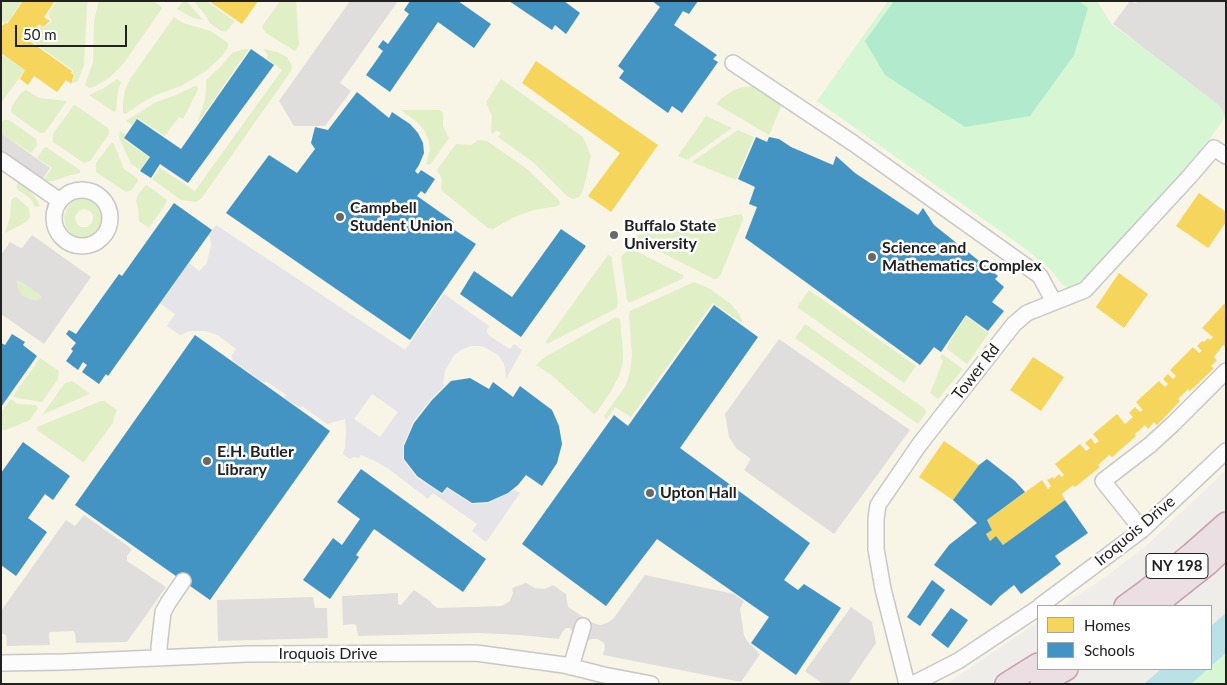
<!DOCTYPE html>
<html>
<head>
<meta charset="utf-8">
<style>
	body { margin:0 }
	#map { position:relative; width:1227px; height:685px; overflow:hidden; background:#efedea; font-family:Lato,sans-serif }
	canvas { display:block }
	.frame { position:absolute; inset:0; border:2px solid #212121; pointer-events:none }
	.legend { position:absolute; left:1037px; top:605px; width:175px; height:65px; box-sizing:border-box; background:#fff; border:1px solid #a6a6a6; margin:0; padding:6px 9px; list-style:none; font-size:15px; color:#212121 }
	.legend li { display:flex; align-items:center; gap:10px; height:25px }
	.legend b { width:25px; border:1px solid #a6a6a6 }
	.scale { position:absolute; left:15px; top:25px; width:112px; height:22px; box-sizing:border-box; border:2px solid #212121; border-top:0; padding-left:6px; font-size:15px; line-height:18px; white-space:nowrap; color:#212121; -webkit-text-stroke:4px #fff; paint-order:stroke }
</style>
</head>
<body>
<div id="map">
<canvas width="1227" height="685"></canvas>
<div class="frame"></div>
<ul class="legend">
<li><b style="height:14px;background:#f6d55c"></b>Homes</li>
<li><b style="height:14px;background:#4393c3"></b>Schools</li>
</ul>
<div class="scale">50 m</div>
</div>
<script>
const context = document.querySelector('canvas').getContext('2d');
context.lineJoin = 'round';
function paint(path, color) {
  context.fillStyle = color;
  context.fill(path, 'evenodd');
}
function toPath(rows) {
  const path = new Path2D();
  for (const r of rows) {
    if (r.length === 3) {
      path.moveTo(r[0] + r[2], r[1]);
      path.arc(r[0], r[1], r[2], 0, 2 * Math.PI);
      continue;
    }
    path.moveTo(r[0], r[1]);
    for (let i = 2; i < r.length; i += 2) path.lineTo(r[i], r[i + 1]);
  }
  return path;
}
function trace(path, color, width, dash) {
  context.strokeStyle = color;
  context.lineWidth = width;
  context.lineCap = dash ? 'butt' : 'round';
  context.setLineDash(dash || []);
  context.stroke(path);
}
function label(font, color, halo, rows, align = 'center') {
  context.font = font + ' Lato,sans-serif';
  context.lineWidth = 5;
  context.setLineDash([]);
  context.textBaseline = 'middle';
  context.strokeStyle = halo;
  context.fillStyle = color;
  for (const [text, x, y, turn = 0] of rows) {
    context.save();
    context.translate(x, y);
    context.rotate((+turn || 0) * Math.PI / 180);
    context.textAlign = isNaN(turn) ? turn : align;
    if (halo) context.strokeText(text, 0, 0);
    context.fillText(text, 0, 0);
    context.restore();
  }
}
paint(toPath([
	[1,1,1226,1,1226,470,1148,544,1104,578,1062,606,1038,606,1038,622,946,684,1,684]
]), '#f8f5e6');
paint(toPath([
	[4,1,22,1,6,24,1,20,1,5],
	[57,1,88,1,87,6,84,65,78,81,73,83,72,82,75,75,72,73,73,70,30,40,40,25,43,28,52,21,48,14],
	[99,1,154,1,162,8,124,63,109,78,94,87,89,88,85,85,93,62,94,20],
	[183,1,186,1,189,4,203,20,193,18,177,9],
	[194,1,206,1,235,21,226,32,221,31,210,23,206,16],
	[280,1,296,1,299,45,295,51,266,33,262,27,263,25],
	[174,17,183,23,211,31,228,43,228,47,223,55,206,71,181,86,156,95,141,103,126,114,123,113,123,104,125,90,130,79],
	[244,49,249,49,199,121,198,121,205,100,206,88,206,80,221,66,232,53],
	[263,49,277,52,287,57,292,66,291,71,201,199,196,202,181,200,152,179,160,168,195,191,282,70,267,59,268,55],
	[1,54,25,70,1,103],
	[117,79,121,82,118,91,116,110,114,112,89,95,104,88],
	[501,79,583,137,591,156,583,191,579,197,573,199,568,197,534,163,498,137,501,133,496,130,493,134,491,132,492,116,486,102],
	[195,86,198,87,198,89,189,108,183,119,179,117,165,136,138,118,132,125,126,121,154,103,176,95],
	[752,86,761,89,783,102,769,135,716,104,722,98,734,90,742,87],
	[26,90,39,98,67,101,46,131,43,133,40,133,12,113,11,111,12,106,21,93],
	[75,105,108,128,109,131,109,134,91,160,84,163,53,142,53,134,73,106],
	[401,110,439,110,443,113,443,126,449,138,430,165,426,164,430,150,428,138,424,130,417,122],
	[706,116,732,128,687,160,678,156],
	[4,120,9,120,36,139,37,145,31,153,1,133,1,122],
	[738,130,754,137,736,180,692,162],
	[120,131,126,135,123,139,149,157,140,170,131,164,119,137],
	[478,140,487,141,527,169,559,200,560,204,558,206,534,210,512,218,493,229,488,228,442,191,441,188,442,179,437,170,456,144,471,145],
	[112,142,114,144,124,169,137,178,138,181,131,190,126,192,96,172,96,163],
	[46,147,80,170,80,173,71,175,53,181,47,181,44,179,52,168,37,158,43,149],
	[18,183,31,192,37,200,40,206,35,207,31,199,18,190,16,186],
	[147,185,167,200,165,205,149,228,139,221,138,207,136,201,138,195,144,187],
	[16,197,29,208,30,217,26,222,5,233,10,217,11,201,13,198],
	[85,198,92,199,99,204,103,210,105,218,101,229,97,234,92,237,81,238,75,237,66,228,64,217,68,206,72,202,77,199],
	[84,209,90,211,93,215,93,218,92,223,87,227,81,227,77,224,75,218,76,215,79,211],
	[741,214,743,217,743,220,721,274,719,277,716,279,714,279,633,238,634,236],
	[630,248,683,275,684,276,682,279,629,303,627,300,621,257],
	[608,255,612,257,612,260,618,303,617,308,547,344,546,341],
	[18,281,20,281,40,295,41,298,40,299,31,300,22,295,17,287,17,282],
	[694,282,697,283,710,289,731,304,739,314,742,320,742,323,713,303,631,417,615,407,606,420,604,416,626,385,630,372,632,355,629,316,630,311],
	[809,290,916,366,904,383,797,307],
	[966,316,989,333,967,364,947,349,952,338],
	[616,317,620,319,623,350,623,363,619,376,611,391,597,412,594,414,554,377,536,365,545,357],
	[805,324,924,408,926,411,926,413,918,424,795,338],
	[942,354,963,369,938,399,930,393,943,361,940,358],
	[40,358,59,371,58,379,42,402,17,398,13,396],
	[72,381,89,393,89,394,42,415,65,383],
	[11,399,17,404,36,405,38,408,30,420,6,430,1,430,1,412],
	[101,401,104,401,117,410,112,424,84,462,83,462,37,430,37,427]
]), '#e0efc6');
paint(toPath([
	[888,1,1097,1,1112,25,1226,105,1226,116,1208,141,1176,179,1085,284,1074,288,1068,288,1063,285,1049,268,1027,250,817,101],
	[1226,653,1226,684,1191,684,1208,669,1211,669,1211,666]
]), '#d7f6d4');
paint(toPath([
	[894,1,1079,1,1088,8,1074,55,1030,116,965,127,885,75,865,41]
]), '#b1eacc');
paint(toPath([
	[350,1,398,1,340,83,351,91,325,126,294,126,279,101],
	[1130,1,1136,3,1138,1,1226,1,1226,117,1219,105,1113,24],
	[1,133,50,168,33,193,1,171],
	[32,235,91,277,44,344,1,314,1,255,10,242,19,247,22,248],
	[17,281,20,281,40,295,41,298,40,299,31,300,22,295,17,287],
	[779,339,910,430,834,534,744,470,751,459,736,448,729,437,725,414],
	[84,515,132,549,127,556,127,561,166,587,127,642,76,643,75,633,73,631,50,632,49,634,50,645,7,646,6,635,1,633,1,611,66,520,75,526],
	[645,575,734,594,744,601,740,609,744,635,747,641,760,654,741,682,603,655,605,647,604,643,598,639,591,639,588,641,586,645,571,642,573,633,570,628,566,628,563,631,559,639,520,635,479,633,358,636,356,625,354,624,343,625,342,596,398,593,398,604,401,605,414,590,431,602,432,604,437,608,502,606,510,601,513,593,512,588,526,583,535,588,545,589,553,585,566,594,568,607,593,623,600,625,607,623,613,619],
	[313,597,315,608,327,608,328,638,218,641,217,600],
	[851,607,872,622,876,643,848,684,823,684,805,671]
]), '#dfdedd');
paint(toPath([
	[216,225,405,350,444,294,489,326,487,330,488,335,510,349,514,344,522,350,506,379,505,368,503,362,498,355,491,351,482,346,471,346,461,350,454,355,445,371,443,384,445,385,431,399,413,422,403,446,403,459,416,477,442,494,447,488,472,504,488,503,514,490,520,493,486,542,472,531,477,524,433,493,428,499,389,469,375,461,361,455,359,458,353,457,350,459,343,454,345,447,346,431,345,419,327,424,302,406,300,408,284,398,286,395,266,381,264,383,232,360,233,358,231,357,236,349,219,336,206,331,190,331,180,335,167,326,175,314,160,303,189,263,199,271,206,264,208,258,211,246,210,237,208,236],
	[372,394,398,412,380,437,354,419]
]), '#e4e4e9');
paint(toPath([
	[1226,613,1226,653,1211,666,1211,626],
	[1161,669,1208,669,1191,684,1144,684]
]), '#bae1e5');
paint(toPath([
	[23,1,55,1,44,17,50,21,43,27,39,24,28,40,72,71,71,73,74,75,71,84,66,80,57,92,34,76,28,85,20,79,25,70,1,53,1,31,3,29,1,27,5,23,7,24],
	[209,1,258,1,242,24],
	[536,61,658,145,611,212,588,196,620,153,522,83],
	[1199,193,1226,212,1226,222,1208,248,1176,226],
	[1119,273,1148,294,1124,328,1096,307],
	[1224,304,1226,305,1226,347,1223,345,1214,357,1217,360,1211,366,1214,368,1190,391,1188,389,1178,399,1180,401,1157,425,1154,422,1148,429,1145,425,1135,434,1136,436,1112,457,1109,455,1098,465,1100,467,1075,487,1073,485,1062,494,1065,500,1003,545,996,536,990,541,986,534,992,530,987,520,1042,480,1048,489,1051,486,1047,480,1053,477,1054,479,1059,474,1062,477,1064,475,1055,464,1080,444,1086,451,1090,448,1085,443,1091,438,1095,444,1099,441,1093,434,1117,414,1125,424,1133,417,1129,413,1135,407,1140,412,1143,410,1136,402,1159,381,1165,387,1168,384,1163,379,1168,374,1173,379,1176,376,1170,370,1193,347,1199,353,1202,351,1197,346,1202,341,1204,342,1208,338,1210,340,1213,337,1202,328],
	[1033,357,1064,377,1041,411,1010,390],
	[944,441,979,465,953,500,919,477]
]), '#f6d55c');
paint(toPath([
	[410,1,458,1,491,24,474,48,438,22,390,92,366,75,383,51,378,47,383,40,388,44,409,14,404,10],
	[509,1,564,1,580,13,566,34,555,25,552,30],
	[652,1,698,1,689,14,683,11,674,25,717,55,713,59,718,62,682,113,672,106,668,113,619,78,624,71,618,66,660,7],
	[251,49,274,65,188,183,160,164,151,178,140,171,150,157,124,138,137,119,181,149],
	[357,92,389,118,392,112,410,124,418,133,423,143,424,153,419,165,415,171,418,174,421,170,435,179,425,194,421,191,417,196,454,222,450,227,476,244,410,340,226,213,269,155,297,173,315,149,311,143,315,127,328,130],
	[756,137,767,142,769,137,779,139,791,147,833,165,836,156,855,173,918,215,923,208,934,225,998,276,995,279,1004,287,992,302,1004,311,988,331,966,315,941,352,934,347,920,365,745,238,757,207,749,204,755,187,738,179],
	[174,203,212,230,108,376,106,374,99,384,82,372,87,365,83,362,78,370,66,361,73,351,71,349,76,343,66,334,69,330,76,334,119,274,122,276],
	[561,229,586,246,521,337,460,294,474,271,512,297],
	[714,305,758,337,680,448,810,543,784,580,798,590,804,584,841,608,796,675,751,643,769,617,657,539,606,606,522,544,614,415,628,426],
	[12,334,25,342,23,345,37,356,1,407,1,343,5,345],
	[195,335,330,431,210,600,75,505],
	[470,378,489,389,493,382,513,397,520,386,552,410,559,426,562,444,557,463,542,486,526,475,518,485,508,493,488,502,472,503,447,487,442,493,430,485,417,476,404,459,404,446,414,423,432,400,451,381],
	[23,442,70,476,53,500,45,494,28,518,47,532,16,576,1,565,1,473],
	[987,459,1015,481,1025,492,987,520,992,530,986,534,990,541,996,536,1003,545,1065,500,1088,533,1055,556,1061,564,1021,594,1014,585,1000,596,991,606,934,565,949,545,977,523,953,500,979,465],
	[361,469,486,559,463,592,374,529,356,555,359,557,330,599,303,580,333,538,342,545,360,519,337,502],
	[932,580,945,590,920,626,907,617],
	[951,608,968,620,948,648,931,635]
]), '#4393c3');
const minor = toPath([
	[733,63,853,143,1040,276,1054,302],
	[1,160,60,201],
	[82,218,28],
	[1142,530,1103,481,1150,445,1173,424,1226,371],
	[1040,606,1142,530,1226,451],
	[160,658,159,647,163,612,168,603,183,581],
	[1,663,64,662,248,654,476,653,564,665,604,675,651,684],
	[571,667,583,626],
	[907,684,883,589,876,549,876,519,878,505,919,445,1014,324,1027,313,1085,290,1190,176,1214,148,1226,156],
	[913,684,958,661,1038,608]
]);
const highway = toPath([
	[1125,606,1147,590,1191,554,1226,523],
	[1155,606,1208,564,1226,547],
	[1006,684,1038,664],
	[1041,684,1067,669]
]);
trace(minor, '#c8c7c6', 18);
trace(highway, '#c79eaf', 24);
trace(minor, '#fdfcfc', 15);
trace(highway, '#ecdfe3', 21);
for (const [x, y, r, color] of [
	[340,217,5,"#696867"],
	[614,235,5,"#696867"],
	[872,257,5,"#696867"],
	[207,461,5,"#696867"],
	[650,493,5,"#696867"]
]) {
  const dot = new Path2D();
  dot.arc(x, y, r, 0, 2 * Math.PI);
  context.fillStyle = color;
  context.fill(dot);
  trace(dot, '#fff', 2);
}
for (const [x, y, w] of [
	[1177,566,62]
]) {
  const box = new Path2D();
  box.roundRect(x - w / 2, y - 12.5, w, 25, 4);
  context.fillStyle = '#fff';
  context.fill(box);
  trace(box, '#212121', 1);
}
label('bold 15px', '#212121', null, [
	["NY 198",1177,566]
]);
label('bold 16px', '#212121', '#fff', [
	["Campbell",350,208],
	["Student Union",350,226],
	["Buffalo State",624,226],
	["University",624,244],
	["Science and",882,248],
	["Mathematics Complex",882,266],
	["E.H. Butler",217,452],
	["Library",217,470],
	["Upton Hall",660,493]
], 'left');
label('16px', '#212121', '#fff', [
	["Tower Rd",976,372,-52],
	["Iroquois Drive",1135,531,-40],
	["Iroquois Drive",328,654]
]);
</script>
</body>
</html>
